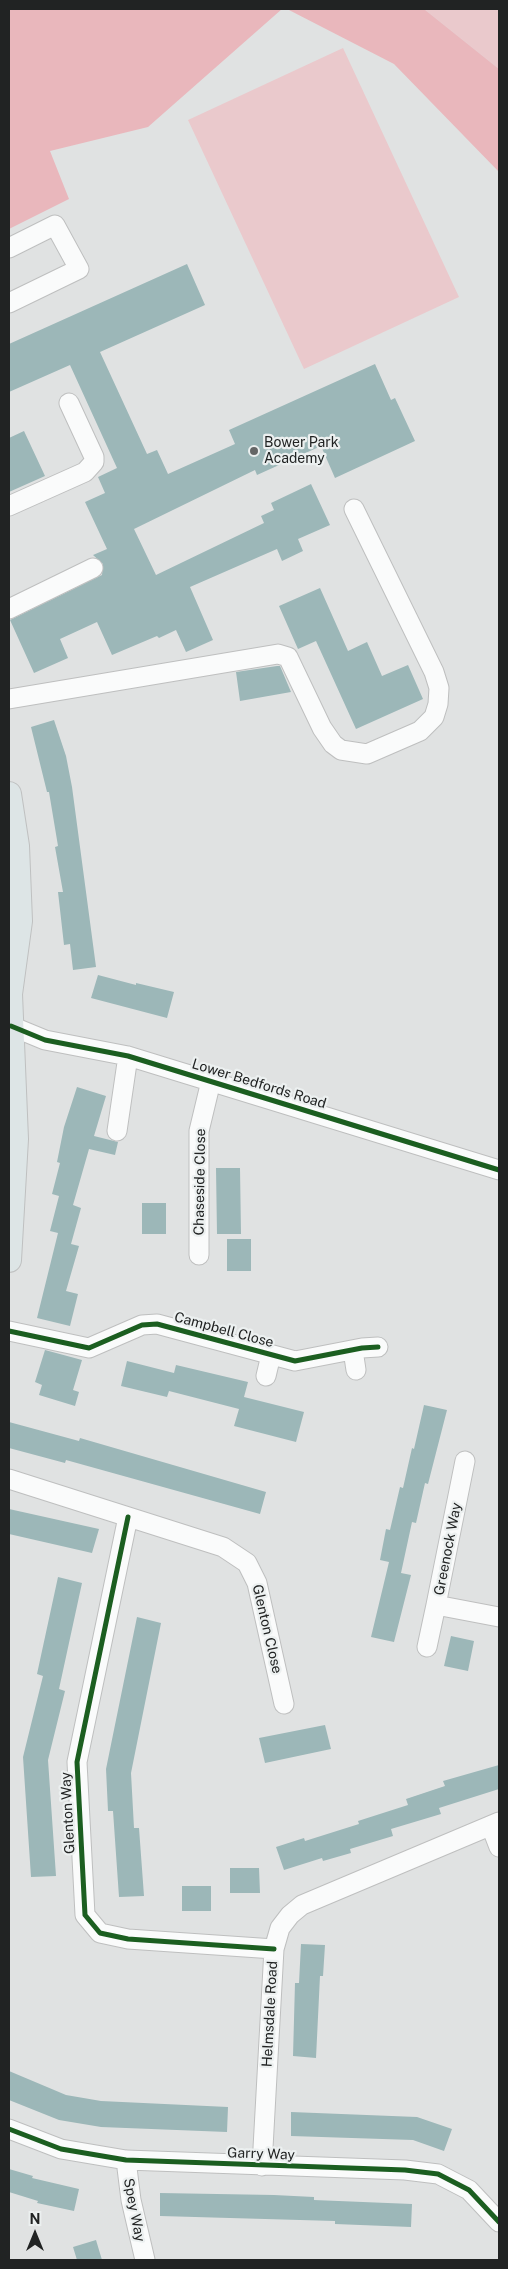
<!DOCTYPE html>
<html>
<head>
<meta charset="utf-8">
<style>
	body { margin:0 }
	#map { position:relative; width:508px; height:2269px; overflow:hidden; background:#e0e2e2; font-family:"Public Sans",sans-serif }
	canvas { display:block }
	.frame { position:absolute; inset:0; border:10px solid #212323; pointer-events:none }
	.north { position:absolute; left:10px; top:2209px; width:50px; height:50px; -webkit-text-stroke:4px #ecf0f0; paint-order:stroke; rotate:0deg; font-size:14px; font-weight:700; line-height:20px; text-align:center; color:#212323 }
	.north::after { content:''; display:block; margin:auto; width:18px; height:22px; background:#212323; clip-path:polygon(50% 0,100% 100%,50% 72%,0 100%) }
</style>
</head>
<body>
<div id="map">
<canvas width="508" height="2269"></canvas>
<div class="frame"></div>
<div class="north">N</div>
</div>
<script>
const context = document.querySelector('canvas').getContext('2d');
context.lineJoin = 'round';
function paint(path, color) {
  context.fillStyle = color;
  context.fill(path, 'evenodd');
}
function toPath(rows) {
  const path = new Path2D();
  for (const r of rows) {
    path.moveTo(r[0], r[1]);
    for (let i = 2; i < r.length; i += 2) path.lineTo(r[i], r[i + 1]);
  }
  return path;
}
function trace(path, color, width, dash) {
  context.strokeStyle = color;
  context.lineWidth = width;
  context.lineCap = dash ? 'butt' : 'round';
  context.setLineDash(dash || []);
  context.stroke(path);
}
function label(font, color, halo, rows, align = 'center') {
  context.font = font + ' "Public Sans",sans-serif';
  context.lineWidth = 4.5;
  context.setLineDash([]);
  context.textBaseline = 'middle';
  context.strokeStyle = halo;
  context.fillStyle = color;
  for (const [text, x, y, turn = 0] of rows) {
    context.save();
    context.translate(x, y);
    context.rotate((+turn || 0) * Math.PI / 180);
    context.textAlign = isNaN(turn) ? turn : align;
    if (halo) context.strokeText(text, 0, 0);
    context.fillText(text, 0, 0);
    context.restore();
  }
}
paint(toPath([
	[424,9,499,9,499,69],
	[343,48,459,297,304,369,188,120]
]), '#eac9cc');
paint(toPath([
	[9,9,282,9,148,127,50,151,69,199,9,229],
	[287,9,424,9,499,69,499,172,394,64]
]), '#e9b7bc');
paint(toPath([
	[187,264,205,305,100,352,147,454,157,450,168,474,235,444,229,430,375,364,391,400,395,398,415,441,335,478,321,446,257,475,255,470,134,529,156,575,264,523,261,516,274,510,271,503,311,484,330,525,298,539,303,551,282,561,277,549,190,587,213,640,186,652,176,630,159,638,157,636,112,655,97,622,60,639,68,658,34,673,10,620,102,575,103,564,93,555,107,549,85,502,105,493,98,477,117,468,70,365,9,392,9,344],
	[24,431,45,476,9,492,9,438],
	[320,588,348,651,367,642,382,676,408,665,423,699,356,729,316,641,298,649,279,606],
	[277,666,280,666,291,692,240,701,236,672],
	[54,720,66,756,72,787,96,967,73,970,70,944,64,945,58,892,63,892,55,847,58,846,49,792,47,792,31,727],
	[98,975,136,985,136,983,174,992,167,1018,91,998],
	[77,1087,106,1096,94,1136,118,1142,115,1155,89,1149,73,1205,81,1208,71,1244,79,1246,66,1291,78,1294,70,1326,37,1318,58,1233,50,1231,59,1196,52,1194,60,1163,57,1162,64,1127],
	[216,1168,240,1168,241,1234,217,1234],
	[142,1203,166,1203,166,1234,142,1234],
	[227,1239,251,1239,251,1271,227,1271],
	[45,1350,82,1360,73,1390,79,1392,75,1406,39,1395,42,1385,35,1382],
	[127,1361,174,1373,176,1365,248,1382,244,1397,304,1412,296,1442,234,1426,239,1409,169,1391,167,1397,121,1386],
	[424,1405,447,1410,428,1484,425,1483,416,1523,412,1522,401,1573,411,1575,394,1642,371,1637,389,1562,380,1560,386,1529,390,1530,400,1487,403,1488,412,1448,414,1449],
	[9,1422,79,1441,80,1438,266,1492,260,1514,66,1460,65,1463,9,1448],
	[9,1509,99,1529,92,1553,9,1534],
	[58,1577,82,1583,59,1689,65,1691,48,1760,56,1876,31,1877,23,1757,43,1676,37,1674],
	[137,1617,161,1623,131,1773,134,1828,139,1828,144,1896,119,1897,113,1811,108,1811,106,1769],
	[451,1636,474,1641,468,1671,444,1666],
	[325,1725,331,1749,265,1763,259,1738],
	[499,1765,499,1789,439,1808,441,1814,391,1829,393,1836,350,1849,351,1853,323,1861,322,1858,284,1870,276,1847,304,1838,305,1841,359,1824,358,1821,408,1805,406,1799,445,1786,443,1781],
	[230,1868,259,1868,260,1893,230,1893],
	[182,1886,211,1886,211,1911,182,1911],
	[301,1944,325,1945,323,1976,320,1976,316,2058,293,2056,295,1983,299,1983],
	[9,2071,66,2095,101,2101,228,2107,227,2132,101,2127,59,2120,9,2100],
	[291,2112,417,2117,452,2129,444,2151,413,2140,291,2136],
	[9,2169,33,2176,32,2178,79,2189,74,2211,37,2203,38,2201,9,2192],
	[160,2193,274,2195,314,2197,314,2200,412,2204,411,2227,335,2224,335,2221,160,2216],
	[96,2240,102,2260,77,2260,73,2247]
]), '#9cb7b8');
const minor = toPath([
	[9,248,55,225,79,269,9,303],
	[9,506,85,472,94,462,94,457,69,403],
	[9,609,93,568],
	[9,699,278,654,288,657,322,728,333,744,341,750,367,754,420,731,434,717,438,704,439,688,434,672,354,509],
	[11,1026,45,1040,128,1056,499,1170],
	[117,1131,128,1056],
	[199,1255,199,1131,211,1081],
	[9,1331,89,1348,142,1325,157,1324,295,1361,362,1348,378,1347],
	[353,1350,356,1370],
	[266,1376,271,1355],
	[465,1461,436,1605,499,1617],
	[9,1479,223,1547,247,1563,257,1583,284,1704],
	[128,1517,77,1762,85,1915,100,1933,128,1939,274,1949],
	[427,1647,436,1605],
	[491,1826,499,1847],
	[9,2129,61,2149,126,2160,405,2170,438,2174,469,2190,499,2222],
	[126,2160,131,2200,145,2260],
	[262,2166,274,1949,280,1928,290,1915,302,1905,499,1822]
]);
const major = toPath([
	[9,794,17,846,20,921,10,994,16,1139,9,1260]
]);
trace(minor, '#bebfbf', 21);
trace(major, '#bfc0c0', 26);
trace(minor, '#fafbfb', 19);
trace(major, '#dde5e6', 24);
trace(toPath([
	[11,1026,45,1040,128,1056,499,1170],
	[9,1331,89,1348,142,1325,157,1324,295,1361,362,1348,378,1347],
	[128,1517,77,1762,85,1915,100,1933,128,1939,274,1949],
	[9,2129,61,2149,126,2160,405,2170,438,2174,469,2190,499,2222]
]), '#1b5e20', 5);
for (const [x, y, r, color] of [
	[254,451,5,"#646666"]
]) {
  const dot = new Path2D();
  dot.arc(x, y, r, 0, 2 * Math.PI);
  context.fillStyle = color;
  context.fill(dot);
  trace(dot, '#ecf0f0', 2);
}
label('14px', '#212323', '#ecf0f0', [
	["Bower Park",264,443],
	["Academy",264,459]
], 'left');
label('14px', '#212323', '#ecf0f0', [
	["Lower Bedfords Road",259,1084,17],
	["Chaseside Close",200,1182,-89],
	["Campbell Close",224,1330,15],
	["Greenock Way",448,1549,-79],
	["Glenton Close",267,1629,77],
	["Glenton Way",68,1813,-93],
	["Helmsdale Road",270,2014,-87],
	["Garry Way",261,2154,2],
	["Spey Way",134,2210,79]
]);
</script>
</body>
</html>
